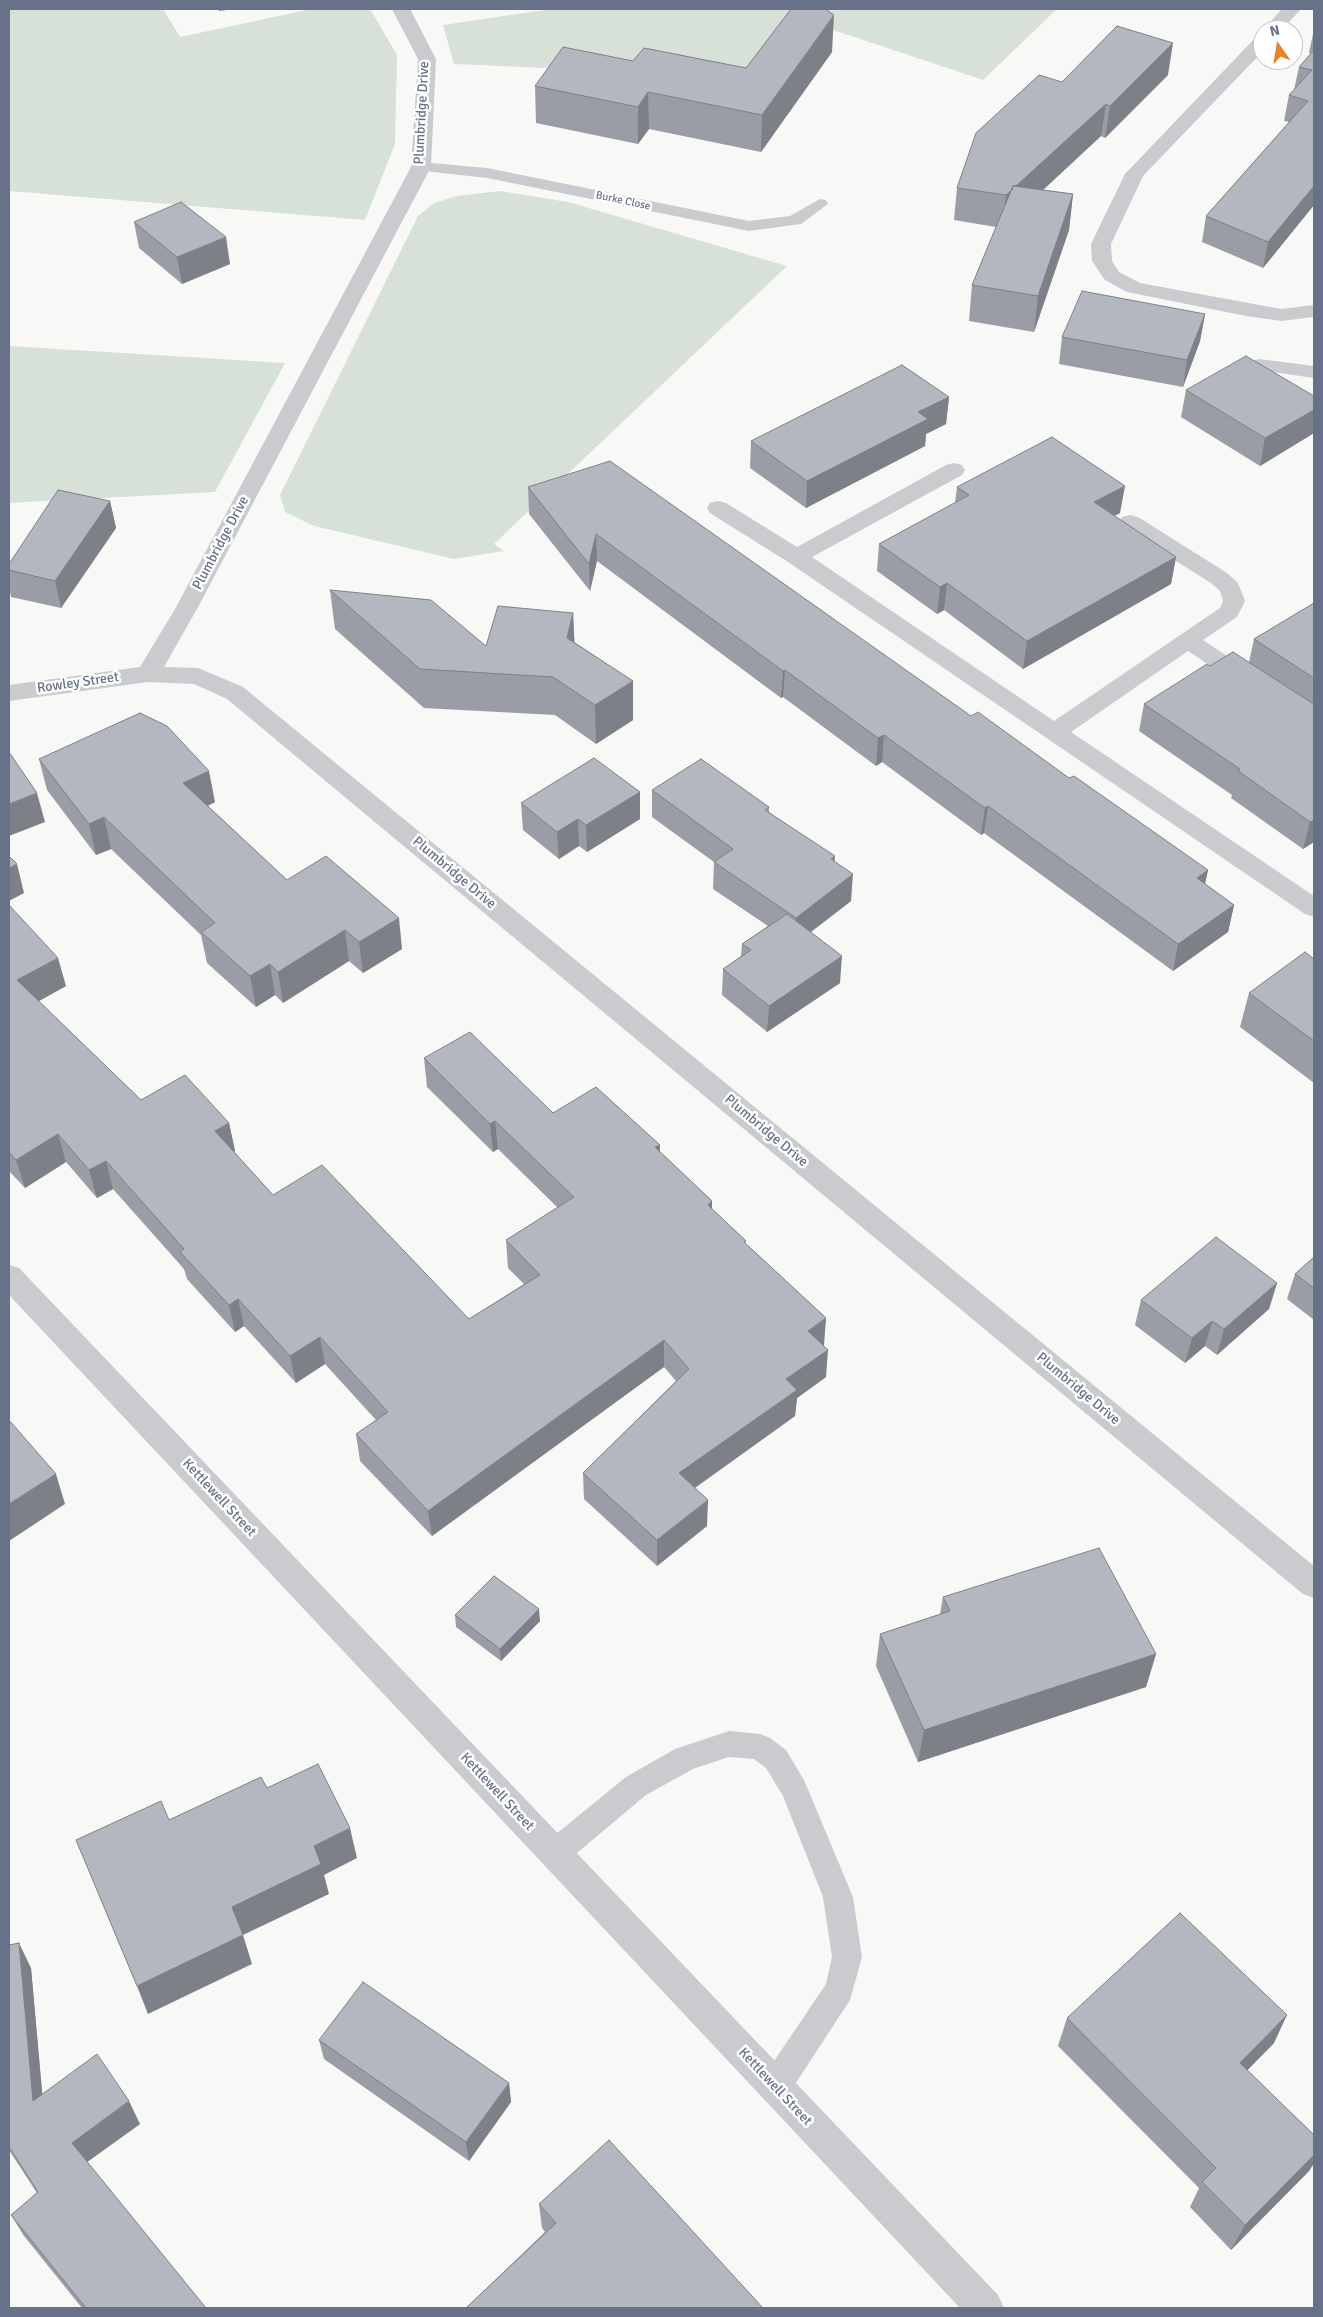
<!DOCTYPE html>
<html>
<head>
<meta charset="utf-8">
<style>
	body { margin:0 }
	#map { position:relative; width:1323px; height:2317px; overflow:hidden; background:#f8f9f6; font-family:Signika,sans-serif }
	canvas { display:block }
	.frame { position:absolute; inset:0; border:10px solid #677188; pointer-events:none }
	.north { position:absolute; left:1253px; top:20px; width:50px; height:50px; box-sizing:border-box; background:#fff; border:1px solid #c2c6cf; border-radius:50%; rotate:347deg; font-size:14px; font-weight:700; line-height:20px; text-align:center; color:#677188 }
	.north::after { content:''; display:block; margin:auto; width:18px; height:22px; background:#e98426; clip-path:polygon(50% 0,100% 100%,50% 72%,0 100%) }
</style>
</head>
<body>
<div id="map">
<canvas width="1323" height="2317"></canvas>
<div class="frame"></div>
<div class="north">N</div>
</div>
<script>
const context = document.querySelector('canvas').getContext('2d');
context.lineJoin = 'round';
function paint(path, color) {
  context.fillStyle = color;
  context.fill(path, 'evenodd');
}
function toPath(rows) {
  const path = new Path2D();
  for (const r of rows) {
    path.moveTo(r[0], r[1]);
    for (let i = 2; i < r.length; i += 2) path.lineTo(r[i], r[i + 1]);
  }
  return path;
}
function trace(path, color, width, dash) {
  context.strokeStyle = color;
  context.lineWidth = width;
  context.lineCap = dash ? 'butt' : 'round';
  context.setLineDash(dash || []);
  context.stroke(path);
}
function label(font, color, halo, rows, align = 'center') {
  context.font = font + ' Signika,sans-serif';
  context.lineWidth = 5;
  context.setLineDash([]);
  context.textBaseline = 'middle';
  context.strokeStyle = halo;
  context.fillStyle = color;
  for (const [text, x, y, turn = 0] of rows) {
    context.save();
    context.translate(x, y);
    context.rotate((+turn || 0) * Math.PI / 180);
    context.textAlign = isNaN(turn) ? turn : align;
    if (halo) context.strokeText(text, 0, 0);
    context.fillText(text, 0, 0);
    context.restore();
  }
}
paint(toPath([
	[9,9,163,9,180,37,311,9,370,9,397,55,395,144,365,220,9,191],
	[551,9,1057,9,983,80,800,19,749,77,454,64,443,25],
	[500,191,568,202,787,266,494,544,504,551,454,559,314,526,285,512,280,495,418,216,434,203,457,196],
	[9,346,285,363,215,492,9,503]
]), '#d8e1d7');
paint(toPath([
	[421,162,487,168,749,221,790,216,820,199,826,200,828,204,801,224,749,231,487,178,415,170,413,167,415,164,421,162],
	[729,1731,760,1734,770,1738,786,1750,804,1780,853,1897,862,1957,850,2000,786,2098,775,2102,764,2098,760,2087,764,2076,826,1984,832,1957,823,1897,783,1796,766,1768,754,1759,729,1757,693,1769,646,1795,565,1863,555,1867,545,1863,541,1853,545,1843,626,1777,675,1749,729,1731]
]), '#c9cbcf');
paint(toPath([
	[392,9,410,9,436,59,431,167,197,609,164,667,198,668,243,687,1314,1566,1314,1598,1303,1594,227,699,194,684,148,682,9,701,9,685,140,667,175,609,411,167,418,59,392,9],
	[1282,9,1301,9,1282,30,1263,30,1282,9],
	[1263,35,1263,51,1143,176,1111,244,1112,261,1119,272,1140,283,1281,309,1314,305,1314,317,1281,321,1246,316,1127,292,1105,280,1092,261,1091,244,1125,174,1257,36,1263,35],
	[1259,359,1314,366,1314,378,1252,369,1249,365,1252,361,1259,359],
	[954,463,962,465,965,470,962,475,812,557,1054,721,1220,608,1223,601,1220,591,1211,583,1122,527,1119,522,1122,517,1130,515,1138,517,1227,573,1238,583,1245,601,1237,617,1203,640,1257,676,1261,681,1257,686,1249,689,1241,686,1188,651,1071,732,1314,896,1314,917,1305,914,788,562,710,513,707,508,710,503,718,501,726,503,797,547,946,465,954,463],
	[9,1265,19,1268,998,2295,1004,2308,960,2308,9,1295,9,1265]
]), '#c9cbcf');
paint(toPath([
	[1314,29,1314,205,1263,268,1202,242,1206,216,1289,122,1284,121,1289,95,1294,90,1299,67,1311,53,1309,53],
	[832,52,761,152,649,129,638,144,536,123,535,86,633,61,746,68],
	[1168,75,1105,138,1101,136,1043,190,1073,194,1069,230,1034,332,969,321,972,285,996,227,954,220,957,188,1062,82],
	[134,222,230,264,182,284,139,248],
	[1205,314,1200,341,1183,387,1059,364,1062,337],
	[1186,390,1314,396,1314,433,1260,466,1181,417],
	[949,397,946,424,926,434,925,446,806,508,750,468,751,441],
	[528,487,971,716,1069,778,1208,870,1205,884,1234,905,1228,932,1173,971,984,833,981,835,882,762,876,766,783,697,781,698,597,561,590,591,529,514],
	[957,487,1120,513,1114,516,1176,557,1171,584,1023,669,944,610,937,614,877,571,879,544,955,503],
	[110,501,116,528,61,608,11,597,9,586,9,564],
	[330,590,486,646,573,613,574,642,633,681,633,720,596,744,555,715,424,708,335,629],
	[1314,603,1314,842,1303,849,1231,798,1232,795,1139,731,1144,704,1210,666,1249,662,1254,639],
	[39,759,215,802,208,806,287,880,402,949,363,973,349,961,283,1003,275,995,256,1007,207,963,201,935,111,849,96,855,47,790],
	[652,790,769,807,769,812,835,862,851,901,811,932,840,983,767,1032,722,995,723,969,741,956,742,944,768,926,713,889,714,862,652,817],
	[640,792,640,819,587,852,579,846,559,859,523,830,521,803],
	[9,905,66,986,38,1001,141,1100,229,1123,235,1151,234,1152,273,1195,469,1319,524,1284,508,1268,506,1240,558,1208,498,1149,493,1152,427,1087,424,1058,553,1113,660,1145,660,1152,712,1201,712,1209,746,1241,745,1243,826,1318,823,1346,826,1377,797,1398,795,1416,695,1488,707,1526,657,1566,584,1499,583,1473,676,1381,664,1367,432,1536,360,1461,356,1434,376,1420,325,1364,296,1383,244,1326,235,1332,187,1279,184,1269,113,1189,97,1198,66,1162,25,1188,9,1171],
	[1314,959,1314,1083,1240,1027,1249,993],
	[1314,1257,1314,1320,1287,1299,1295,1274],
	[1277,1283,1269,1309,1217,1355,1205,1346,1185,1363,1135,1325,1141,1300],
	[943,1597,1156,1654,1146,1687,918,1762,876,1666,880,1634,940,1614],
	[455,1615,540,1621,501,1661,456,1627],
	[9,1945,31,1968,42,2094,140,2124,87,2162,206,2308,82,2308,24,2236,11,2215,37,2193,9,2150],
	[1067,2018,1274,2043,1247,2070,1314,2135,1314,2163,1309,2171,1231,2250,1190,2207,1199,2188,1058,2046],
	[319,2040,509,2083,511,2102,469,2161,324,2059],
	[539,2204,763,2308,468,2308,467,2307,545,2232,542,2228]
]), '#9a9da5');
paint(toPath([
	[219,9,234,9,219,11],
	[834,15,832,52,761,152,762,115],
	[1173,43,1168,75,1105,138,1110,106],
	[648,92,649,129,638,144,638,107],
	[1106,104,1101,136,1002,228,1006,195],
	[1314,186,1314,205,1263,268,1268,242],
	[1073,194,1069,230,1034,332,1038,296],
	[226,237,230,264,182,284,177,257],
	[1205,314,1200,341,1183,387,1187,360],
	[949,397,946,424,926,434,925,446,806,508,807,481,918,412],
	[1314,410,1314,433,1260,466,1265,438],
	[1125,486,1120,513,1089,529,1094,502],
	[110,501,116,528,61,608,55,581],
	[596,534,597,561,590,591,589,564],
	[1176,557,1171,584,1023,669,1027,641],
	[947,583,944,610,937,614,940,587],
	[573,613,575,652,567,638],
	[785,670,783,697,781,698,783,671],
	[633,681,633,720,596,744,595,705],
	[884,735,882,762,876,766,878,738],
	[209,771,215,802,189,814,183,783],
	[640,792,640,819,587,852,586,825],
	[37,793,45,822,9,836,9,804],
	[988,806,984,833,981,835,985,808],
	[104,817,111,849,96,855,89,824],
	[578,819,579,846,559,859,557,832],
	[1314,820,1314,842,1303,849,1310,822],
	[835,856,833,883,831,859],
	[17,864,24,893,9,901,9,868],
	[1208,870,1202,897,1197,878],
	[853,874,851,901,795,944,796,918],
	[1234,905,1228,932,1173,971,1178,944],
	[399,918,402,949,363,973,359,942],
	[345,930,349,961,283,1003,278,972],
	[842,956,840,983,767,1032,769,1006],
	[58,958,66,986,25,1009,17,980],
	[270,964,275,995,256,1007,250,976],
	[495,1121,498,1149,493,1152,490,1124],
	[229,1123,235,1151,221,1159,215,1131],
	[58,1134,66,1162,25,1188,16,1160],
	[660,1145,660,1173,655,1147],
	[106,1161,113,1189,97,1198,89,1170],
	[712,1201,712,1229,708,1205],
	[1277,1283,1269,1309,1217,1355,1224,1329],
	[238,1299,244,1326,235,1332,229,1305],
	[826,1318,824,1345,806,1358,808,1331],
	[1212,1321,1205,1346,1185,1363,1192,1338],
	[320,1337,325,1364,296,1383,290,1356],
	[664,1340,664,1367,432,1536,428,1511],
	[828,1350,826,1377,797,1398,795,1416,679,1499,679,1473,786,1379],
	[56,1474,65,1504,9,1541,9,1504],
	[708,1500,707,1526,657,1566,657,1540],
	[539,1609,540,1621,501,1661,500,1649],
	[1156,1654,1146,1687,918,1762,924,1730],
	[350,1828,357,1858,324,1875,329,1894,243,1935,252,1964,148,2014,137,1986,232,1907,314,1846],
	[19,1943,31,1968,45,2123,33,2101],
	[1287,2015,1274,2043,1228,2090,1240,2063],
	[509,2083,511,2102,469,2161,466,2142],
	[129,2101,140,2124,83,2165,72,2143],
	[1314,2155,1314,2163,1309,2171,1231,2250,1245,2225]
]), '#7d8086');
const building = toPath([
	[791,9,825,9,834,15,762,115,648,92,638,107,535,86,563,47,633,61,644,48,746,68,791,9],
	[1117,26,1173,43,1110,106,1106,104,1016,186,1013,186,1012,190,1006,195,957,188,976,133,1039,75,1062,82,1117,26],
	[1314,50,1314,186,1268,242,1206,216,1308,101,1289,95,1312,70,1299,67,1314,50],
	[1013,186,1073,194,1038,296,972,285,1013,186],
	[181,202,226,237,177,257,134,222,181,202],
	[1082,291,1205,314,1187,360,1062,337,1082,291],
	[1246,356,1314,396,1314,410,1265,438,1186,390,1246,356],
	[902,365,949,397,918,412,928,419,807,481,751,441,902,365],
	[1052,437,1125,486,1094,502,1176,557,1027,641,947,583,940,587,879,544,969,495,957,487,1052,437],
	[610,461,971,716,978,712,1069,778,1074,776,1208,870,1197,878,1234,905,1178,944,988,806,985,808,884,735,878,738,785,670,783,671,596,534,589,564,528,487,610,461],
	[58,490,110,501,55,581,9,570,9,564,58,490],
	[330,590,431,600,486,646,498,606,573,613,567,638,633,681,595,705,553,677,420,669,330,590],
	[1314,603,1314,678,1254,639,1314,603],
	[1233,652,1312,703,1314,704,1314,820,1310,822,1237,770,1240,769,1144,704,1207,664,1210,666,1233,652],
	[140,713,167,726,209,771,183,783,287,880,326,856,399,918,359,942,345,930,278,972,270,964,250,976,201,932,215,923,104,817,89,824,39,759,140,713],
	[9,752,37,793,9,804,9,752],
	[594,758,640,792,586,825,578,819,557,832,521,803,594,758],
	[701,759,769,807,765,810,835,856,831,859,853,874,796,918,714,862,733,849,652,790,701,759],
	[9,856,17,864,9,868,9,856],
	[9,905,58,958,17,980,141,1100,185,1075,229,1123,215,1131,273,1195,322,1165,469,1319,540,1275,506,1240,574,1197,495,1121,490,1124,424,1058,470,1032,553,1113,596,1087,660,1145,655,1147,712,1201,708,1205,746,1241,744,1242,826,1318,808,1331,828,1350,786,1379,797,1390,679,1473,708,1500,657,1540,583,1473,689,1369,664,1340,428,1511,356,1434,388,1412,320,1337,290,1356,238,1299,229,1305,180,1252,184,1249,106,1161,89,1170,58,1134,16,1160,9,1152,9,1108,10,1108,9,1106,9,905],
	[787,914,842,956,769,1006,723,969,751,950,742,944,787,914],
	[1305,952,1314,959,1314,1041,1249,993,1305,952],
	[1216,1237,1277,1283,1224,1329,1212,1321,1192,1338,1141,1300,1216,1237],
	[1314,1257,1314,1288,1295,1274,1314,1257],
	[9,1420,56,1474,9,1504,9,1420],
	[1099,1548,1156,1654,924,1730,880,1634,950,1611,943,1597,1099,1548],
	[494,1576,539,1609,500,1649,455,1615,494,1576],
	[318,1764,350,1828,314,1846,321,1864,232,1907,243,1935,137,1986,76,1840,161,1801,169,1820,261,1777,267,1788,318,1764],
	[1180,1913,1287,2015,1240,2063,1314,2135,1314,2155,1245,2225,1202,2182,1216,2168,1067,2018,1180,1913],
	[19,1943,33,2101,97,2054,129,2101,72,2143,206,2308,86,2308,11,2215,38,2192,9,2147,9,1945,19,1943],
	[363,1982,509,2083,466,2142,319,2040,363,1982],
	[609,2140,763,2308,469,2308,467,2307,556,2223,539,2204,609,2140]
]);
paint(building, '#b3b7c0');
trace(building, '#7d8086', 1);
label('11px', '#677188', '#fff', [
	["Burke Close",623,201,12]
]);
label('14px', '#677188', '#fff', [
	["Plumbridge Drive",422,113,-87],
	["Plumbridge Drive",221,543,-62],
	["Rowley Street",78,683,-8],
	["Plumbridge Drive",454,873,40],
	["Plumbridge Drive",766,1131,40],
	["Plumbridge Drive",1078,1389,40],
	["Kettlewell Street",219,1498,47],
	["Kettlewell Street",497,1792,47],
	["Kettlewell Street",775,2087,47]
]);
</script>
</body>
</html>
